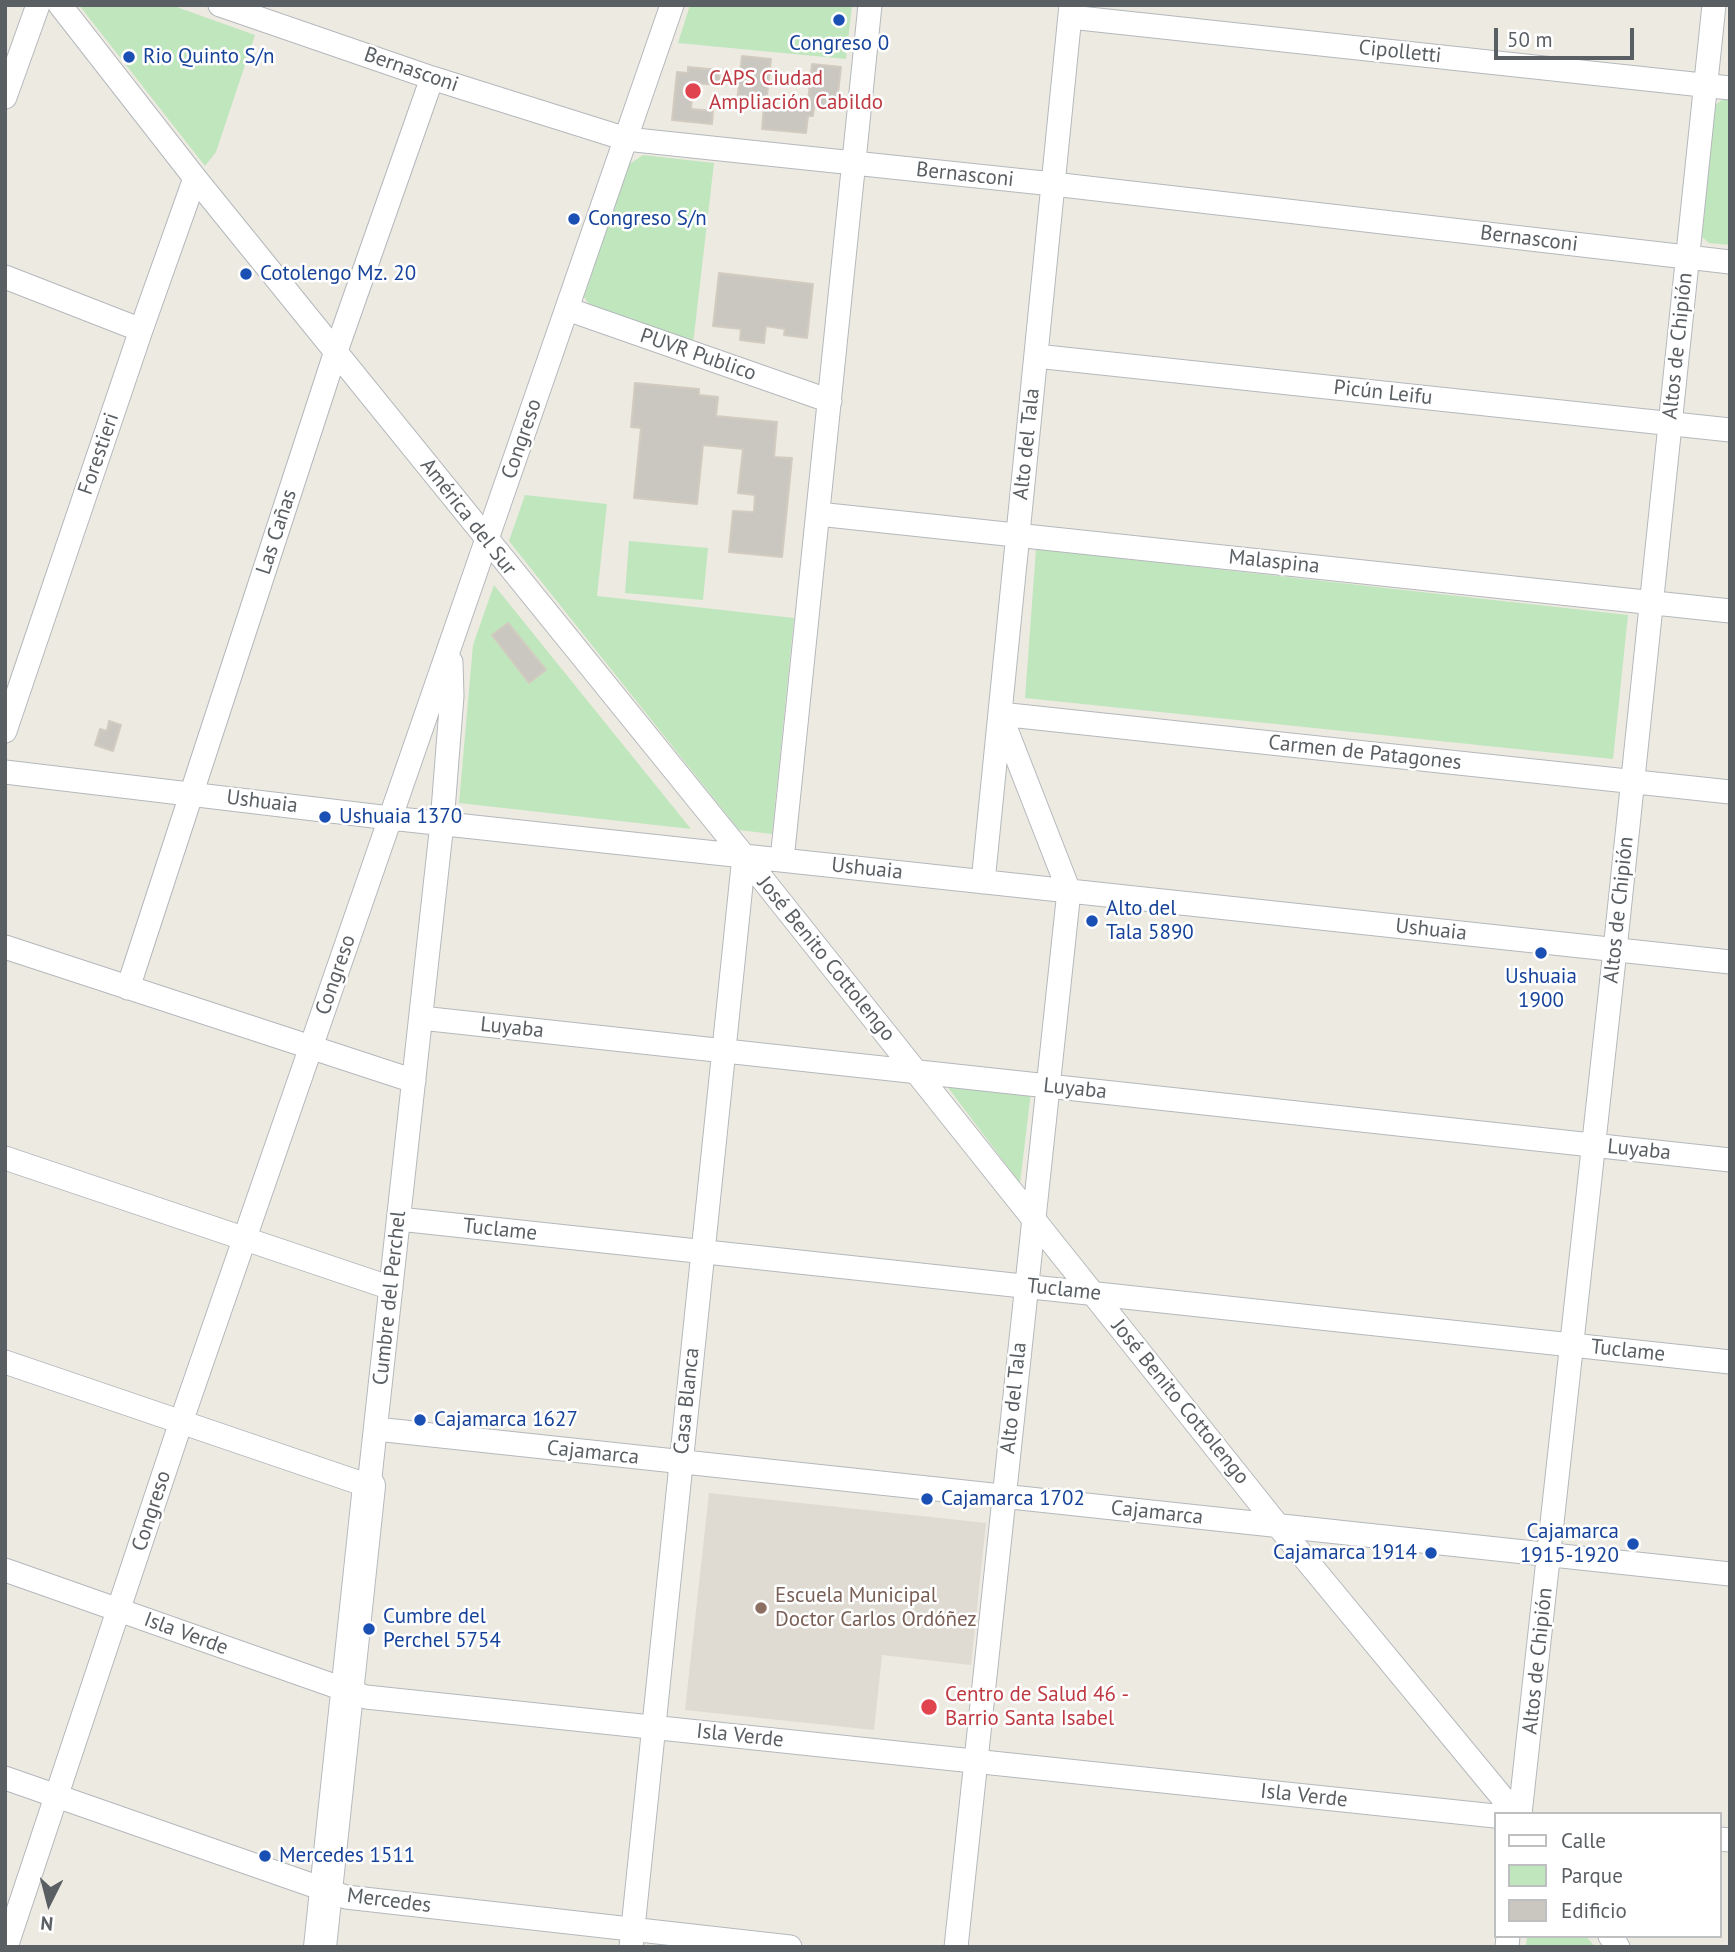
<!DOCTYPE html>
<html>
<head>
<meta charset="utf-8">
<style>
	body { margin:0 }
	#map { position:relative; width:1735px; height:1952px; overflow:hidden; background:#edeae1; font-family:"PT Sans",sans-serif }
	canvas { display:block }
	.frame { position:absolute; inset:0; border:7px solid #5a5f63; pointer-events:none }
	.legend { position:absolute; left:1494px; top:1812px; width:228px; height:126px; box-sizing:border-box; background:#fff; border:2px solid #bdbfc1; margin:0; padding:9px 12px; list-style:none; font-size:21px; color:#5a5f63 }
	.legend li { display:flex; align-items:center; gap:14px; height:35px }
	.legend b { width:35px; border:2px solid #bdbfc1 }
	.north { position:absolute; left:14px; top:1868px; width:70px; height:70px; -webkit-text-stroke:5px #fff; paint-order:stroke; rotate:186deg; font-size:19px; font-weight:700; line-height:28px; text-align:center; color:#5a5f63 }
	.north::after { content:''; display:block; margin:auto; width:24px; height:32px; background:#5a5f63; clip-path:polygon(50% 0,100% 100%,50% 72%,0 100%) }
	.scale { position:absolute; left:1494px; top:28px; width:140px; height:32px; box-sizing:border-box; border:4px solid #5a5f63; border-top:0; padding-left:9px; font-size:21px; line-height:24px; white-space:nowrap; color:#5a5f63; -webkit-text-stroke:5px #fff; paint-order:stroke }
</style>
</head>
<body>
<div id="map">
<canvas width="1735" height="1952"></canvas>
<div class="frame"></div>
<ul class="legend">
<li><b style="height:9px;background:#fff"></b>Calle</li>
<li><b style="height:19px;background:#c0e6bd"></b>Parque</li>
<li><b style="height:19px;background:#cac7c1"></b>Edificio</li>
</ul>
<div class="north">N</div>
<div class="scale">50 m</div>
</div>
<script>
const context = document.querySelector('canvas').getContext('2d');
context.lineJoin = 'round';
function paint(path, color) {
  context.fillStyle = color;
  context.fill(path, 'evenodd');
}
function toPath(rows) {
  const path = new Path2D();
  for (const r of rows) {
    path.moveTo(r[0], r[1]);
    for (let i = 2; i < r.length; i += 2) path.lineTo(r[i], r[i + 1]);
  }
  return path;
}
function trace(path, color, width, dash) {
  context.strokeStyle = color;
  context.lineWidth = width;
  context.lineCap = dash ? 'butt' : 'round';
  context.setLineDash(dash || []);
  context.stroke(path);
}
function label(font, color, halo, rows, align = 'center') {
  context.font = font + ' "PT Sans",sans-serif';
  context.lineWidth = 5;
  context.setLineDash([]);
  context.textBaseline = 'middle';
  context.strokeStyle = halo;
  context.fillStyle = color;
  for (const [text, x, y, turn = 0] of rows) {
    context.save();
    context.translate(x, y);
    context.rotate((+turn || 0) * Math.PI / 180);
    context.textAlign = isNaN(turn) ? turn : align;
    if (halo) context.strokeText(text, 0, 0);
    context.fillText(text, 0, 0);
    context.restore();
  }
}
paint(toPath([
	[709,1493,986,1523,971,1665,882,1655,874,1730,685,1710]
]), '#dfdbd2');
paint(toPath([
	[79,5,171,5,255,35,216,152,205,166],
	[690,5,852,5,846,59,678,43],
	[1725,98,1730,99,1730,245,1709,243,1702,237,1715,105],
	[643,155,714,163,693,344,592,309,584,297,628,165],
	[525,495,607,504,597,596,794,618,772,834,739,830,509,541],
	[629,541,708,548,703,600,625,593],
	[1036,549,1628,615,1613,759,1025,698],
	[494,585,691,829,459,803,473,645],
	[943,1081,1031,1092,1020,1183],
	[1527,1936,1586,1936,1595,1947,1526,1947]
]), '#c0e6bd');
const building = toPath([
	[742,56,771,59,766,106,807,110,812,64,841,67,836,110,814,107,813,116,808,116,806,133,762,129,764,105,737,102,742,56],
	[688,67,720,70,719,85,693,83,691,109,713,111,712,124,672,120,677,72,688,73,688,67],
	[719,273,813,284,807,338,784,335,785,329,766,326,764,343,740,340,741,329,713,326,719,273],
	[635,383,699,389,699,395,718,397,716,416,777,422,774,457,792,458,782,557,729,552,733,511,754,512,755,495,738,493,743,449,703,445,697,504,634,498,641,428,631,427,635,383],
	[508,623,546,670,529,683,492,635,508,623],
	[109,721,121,725,113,751,95,745,100,729,107,731,109,721]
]);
paint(building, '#cac7c1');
trace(building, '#d2cbc0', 2);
const minor = toPath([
	[60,5,195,178,744,856,1279,1527,1516,1814],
	[220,5,432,78,626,139,1053,184,1730,262],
	[1070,17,1730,88],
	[5,97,38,5],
	[5,277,141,330],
	[567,309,830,401],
	[1036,356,1730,430],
	[818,514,1730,611],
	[5,731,141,330,195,178],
	[5,772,390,818,1730,962],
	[782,860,870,5],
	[983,882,1071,5],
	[5,947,414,1081],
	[128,988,336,351,432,78],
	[421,1018,1730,1160],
	[5,1158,391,1288],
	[399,1219,1730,1362],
	[5,1362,369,1486,442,823,452,696,451,662],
	[376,1429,1730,1574],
	[5,1570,366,1697,1495,1816],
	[5,1778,346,1897,790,1947],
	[1520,1814,1615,950,1714,5],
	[1719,1839,1730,1840],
	[1610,1936,1618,1947],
	[6,1947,181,1422,672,5],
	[631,1947,744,856],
	[956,1947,1069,891,1000,714,1730,792],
	[1507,1947,1508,1936]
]);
const secondary = toPath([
	[320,1947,369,1486]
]);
trace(minor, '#b4b8bc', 25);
trace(secondary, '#b5b9bf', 34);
trace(minor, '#fff', 23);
trace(secondary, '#fff', 32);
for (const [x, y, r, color] of [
	[839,20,7,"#1a4fb4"],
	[129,57,7,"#1a4fb4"],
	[693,91,9,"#e0444e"],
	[574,219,7,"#1a4fb4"],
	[246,274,7,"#1a4fb4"],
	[325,817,7,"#1a4fb4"],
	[1092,921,7,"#1a4fb4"],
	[1541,953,7,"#1a4fb4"],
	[420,1420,7,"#1a4fb4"],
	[927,1499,7,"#1a4fb4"],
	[1633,1544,7,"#1a4fb4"],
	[1431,1553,7,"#1a4fb4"],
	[761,1608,7,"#8d6e63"],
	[369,1629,7,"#1a4fb4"],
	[929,1707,9,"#e0444e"],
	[265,1856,7,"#1a4fb4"]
]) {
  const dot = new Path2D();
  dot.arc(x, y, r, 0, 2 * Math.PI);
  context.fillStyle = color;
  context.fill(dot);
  trace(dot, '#fff', 2.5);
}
label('21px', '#164399', '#fff', [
	["Congreso 0",839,44,"center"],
	["Rio Quinto S/n",143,57],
	["Congreso S/n",588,219],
	["Cotolengo Mz. 20",260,274],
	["Ushuaia 1370",339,817],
	["Alto del",1106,909],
	["Tala 5890",1106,933],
	["Ushuaia",1541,977,"center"],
	["1900",1541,1001,"center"],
	["Cajamarca 1627",434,1420],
	["Cajamarca 1702",941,1499],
	["Cajamarca",1619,1532,"right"],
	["1915-1920",1619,1556,"right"],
	["Cajamarca 1914",1417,1553,"right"],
	["Cumbre del",383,1617],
	["Perchel 5754",383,1641],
	["Mercedes 1511",279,1856]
], 'left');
label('21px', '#5a5f63', '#fff', [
	["Cipolletti",1400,52,6],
	["Bernasconi",411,70,19],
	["Bernasconi",965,175,6],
	["Bernasconi",1529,239,7],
	["Altos de Chipión",1678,346,-84],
	["PUVR Publico",698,355,19],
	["Picún Leifu",1383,393,6],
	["Congreso",522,439,-71],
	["Alto del Tala",1027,444,-84],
	["Forestieri",99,454,-71],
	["América del Sur",468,517,52],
	["Las Cañas",277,532,-72],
	["Malaspina",1274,562,6],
	["Carmen de Patagones",1365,753,6],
	["Ushuaia",262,802,7],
	["Ushuaia",867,869,6],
	["Altos de Chipión",1619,910,-84],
	["Ushuaia",1431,930,6],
	["José Benito Cottolengo",826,959,51],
	["Congreso",336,975,-71],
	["Luyaba",512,1028,6],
	["Luyaba",1075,1089,6],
	["Luyaba",1639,1150,6],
	["Tuclame",500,1230,6],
	["Tuclame",1064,1290,6],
	["Cumbre del Perchel",390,1298,-84],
	["Tuclame",1628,1351,6],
	["Alto del Tala",1014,1398,-84],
	["Casa Blanca",687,1401,-84],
	["José Benito Cottolengo",1180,1402,51],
	["Cajamarca",593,1453,6],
	["Congreso",152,1511,-72],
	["Cajamarca",1157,1513,6],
	["Isla Verde",186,1634,20],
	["Altos de Chipión",1538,1661,-84],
	["Isla Verde",740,1736,6],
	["Isla Verde",1304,1796,6],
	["Mercedes",389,1901,7]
]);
label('21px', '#be3a42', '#fff', [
	["CAPS Ciudad",709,79],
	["Ampliación Cabildo",709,103],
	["Centro de Salud 46 -",945,1695],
	["Barrio Santa Isabel",945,1719]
], 'left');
label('21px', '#785e54', '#fff', [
	["Escuela Municipal",775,1596],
	["Doctor Carlos Ordóñez",775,1620]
], 'left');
</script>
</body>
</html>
